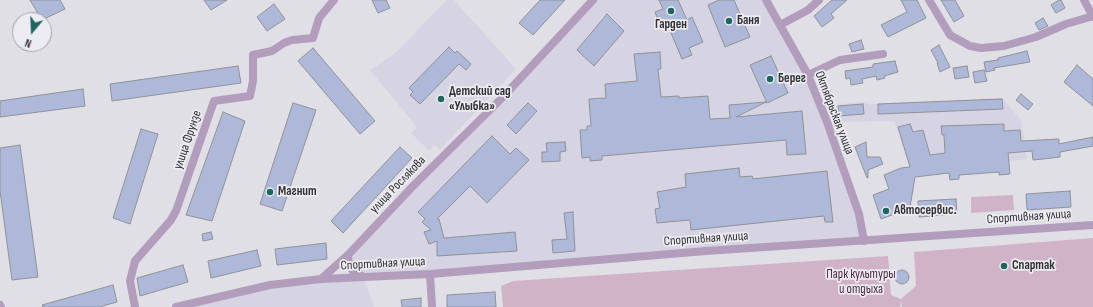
<!DOCTYPE html>
<html>
<head>
<meta charset="utf-8">
<style>
	body { margin:0 }
	#map { position:relative; width:1093px; height:307px; overflow:hidden; background:#e0dfe6; font-family:"Sofia Sans Condensed",sans-serif }
	canvas { display:block }
	.north { position:absolute; left:12px; top:12px; width:40px; height:40px; box-sizing:border-box; background:#edecf3; border:1px solid #a2a1a7; border-radius:50%; rotate:199deg; font-size:11px; font-weight:700; line-height:16px; text-align:center; color:#323134 }
	.north::after { content:''; display:block; margin:auto; width:14px; height:18px; background:#1d675f; clip-path:polygon(50% 0,100% 100%,50% 72%,0 100%) }
</style>
</head>
<body>
<div id="map">
<canvas width="1093" height="307"></canvas>
<div class="north">N</div>
</div>
<script>
const context = document.querySelector('canvas').getContext('2d');
context.lineJoin = 'round';
function paint(path, color) {
  context.fillStyle = color;
  context.fill(path, 'evenodd');
}
function toPath(rows) {
  const path = new Path2D();
  for (const r of rows) {
    if (r.length === 3) {
      path.moveTo(r[0] + r[2], r[1]);
      path.arc(r[0], r[1], r[2], 0, 2 * Math.PI);
      continue;
    }
    path.moveTo(r[0], r[1]);
    for (let i = 2; i < r.length; i += 2) path.lineTo(r[i], r[i + 1]);
  }
  return path;
}
function trace(path, color, width, dash) {
  context.strokeStyle = color;
  context.lineWidth = width;
  context.lineCap = dash ? 'butt' : 'round';
  context.setLineDash(dash || []);
  context.stroke(path);
}
function label(font, color, halo, rows, align = 'center') {
  context.font = font + ' "Sofia Sans Condensed",sans-serif';
  context.lineWidth = 3.5;
  context.setLineDash([]);
  context.textBaseline = 'middle';
  context.strokeStyle = halo;
  context.fillStyle = color;
  for (const [text, x, y, turn = 0] of rows) {
    context.save();
    context.translate(x, y);
    context.rotate((+turn || 0) * Math.PI / 180);
    context.textAlign = isNaN(turn) ? turn : align;
    if (halo) context.strokeText(text, 0, 0);
    context.fillText(text, 0, 0);
    context.restore();
  }
}
paint(toPath([
	[447,0,454,0,516,69,440,150,434,145,429,151,411,133,417,127,370,70,394,54],
	[593,0,766,0,820,106,862,102,868,104,1002,98,1021,120,1027,159,913,172,912,167,909,165,894,121,827,122,864,241,363,277,374,307,176,307,234,292,362,276,348,261]
]), '#d6d4e2');
paint(toPath([
	[1013,195,1014,210,971,213,971,197],
	[1093,238,1093,307,902,307,901,301,900,307,503,307,501,286,513,281,888,256,891,295,901,299,916,286,914,252]
]), '#d1b3c8');
const building = toPath([
	[30,0,60,0,65,9,42,20,30,0],
	[204,0,227,0,211,10,204,0],
	[372,0,386,0,390,8,378,13,372,0],
	[540,0,565,0,533,35,519,23,540,0],
	[659,0,678,0,687,20,692,17,703,42,689,48,692,55,682,59,666,21,659,23,655,12,663,9,659,0],
	[719,0,734,0,750,37,725,47,708,5,719,0],
	[832,0,847,0,831,14,834,18,822,27,814,16,832,0],
	[901,0,917,0,926,18,888,37,881,25,907,12,901,0],
	[941,0,955,0,964,16,954,22,941,0],
	[1059,0,1061,0,1065,8,1056,13,1051,5,1059,0],
	[274,4,285,19,267,31,257,17,274,4],
	[607,14,624,31,594,66,577,50,607,14],
	[1043,18,1048,26,1039,30,1035,23,1043,18],
	[861,40,864,49,852,52,849,44,861,40],
	[939,45,950,67,940,72,937,63,938,63,931,50,939,45],
	[449,47,455,53,457,51,471,64,466,70,459,64,420,104,410,95,413,92,409,88,449,47],
	[313,48,375,121,360,134,298,61,313,48],
	[1027,51,1030,62,994,68,995,70,986,72,984,62,998,60,998,58,1027,51],
	[660,52,661,69,658,69,661,97,679,96,679,98,708,96,710,119,730,118,729,105,766,102,736,117,802,111,806,154,787,155,786,140,602,156,602,160,590,161,590,157,582,158,580,130,587,130,587,126,591,126,589,99,606,98,605,84,637,81,634,54,660,52],
	[771,56,788,93,767,103,750,65,771,56],
	[895,61,898,72,884,76,885,78,877,80,876,76,862,79,863,83,851,85,850,78,846,79,845,71,873,67,873,64,895,61],
	[1077,65,1093,79,1093,106,1064,82,1077,65],
	[238,66,241,83,112,101,110,84,238,66],
	[967,66,969,77,955,79,953,68,967,66],
	[984,70,987,81,975,83,973,72,984,70],
	[83,89,85,106,0,117,0,101,83,89],
	[1021,94,1033,104,1028,110,1016,100,1021,94],
	[1002,99,1003,109,878,114,878,104,1002,99],
	[293,103,316,110,282,211,260,204,293,103],
	[528,103,537,111,516,134,507,125,528,103],
	[863,104,864,114,839,116,838,106,863,104],
	[223,112,245,121,212,221,186,215,223,112],
	[910,124,913,132,923,130,930,155,945,153,944,135,942,135,941,126,1004,124,1004,131,1020,130,1021,141,1059,139,1059,144,1093,137,1093,146,1060,152,1060,157,1043,159,1033,160,1032,151,1008,153,1010,174,999,175,999,172,959,175,959,179,950,180,949,173,915,177,910,207,896,210,897,213,881,219,873,195,889,189,884,175,901,168,910,167,898,127,910,124],
	[141,129,158,134,130,224,113,218,141,129],
	[492,136,510,154,516,148,529,160,487,203,470,186,437,219,439,219,444,238,515,232,517,251,437,256,437,241,429,244,424,232,431,230,422,222,425,219,418,212,492,136],
	[565,142,566,151,560,152,560,161,542,162,542,152,547,152,546,143,565,142],
	[866,142,867,157,880,157,883,164,868,170,868,178,867,178,855,147,866,142],
	[20,145,38,277,12,280,0,191,0,148,20,145],
	[400,147,412,158,343,233,331,221,400,147],
	[739,168,740,177,752,176,753,179,827,171,833,222,825,222,824,216,691,230,690,220,657,223,655,209,660,208,657,192,686,187,685,174,739,168],
	[1070,191,1071,207,1027,210,1026,194,1070,191],
	[956,199,957,214,919,217,918,201,956,199],
	[573,212,575,251,553,253,552,240,567,239,564,213,573,212],
	[211,232,213,239,203,241,202,234,211,232],
	[326,243,327,259,277,265,275,249,326,243],
	[257,250,261,266,211,278,208,261,257,250],
	[183,265,188,282,140,296,137,278,183,265],
	[902,277,7],
	[113,285,117,302,99,307,43,307,42,305,113,285],
	[495,292,496,307,447,307,447,295,495,292],
	[421,298,421,307,402,307,401,300,421,298]
]);
paint(building, '#aeb9d9');
trace(building, '#909298', 1);
trace(toPath([
	[766,0,808,75,827,122,859,214,864,241],
	[929,0,950,35,970,46,981,48,1004,46,1036,37,1066,24,1093,16],
	[1084,0,1093,17],
	[780,25,808,10,819,0],
	[808,75,840,60,883,54],
	[348,255,349,266,353,271,362,276],
	[430,274,432,307],
	[321,279,348,255,415,184,503,97,593,0],
	[0,305,1,307],
	[135,307,130,281,135,261,171,220,176,211,214,101,250,96,253,81,253,55,272,51,284,43,292,40,313,38,319,18,334,0],
	[176,307,270,285,321,279,430,274,706,251,1093,225]
]), '#b29ebc', 8);
for (const [x, y, r, color] of [
	[671,11,4,"#1d675f"],
	[729,21,4,"#1d675f"],
	[770,79,4,"#1d675f"],
	[441,99,4,"#1d675f"],
	[270,192,4,"#1d675f"],
	[886,211,4,"#1d675f"],
	[1004,266,4,"#1d675f"]
]) {
  const dot = new Path2D();
  dot.arc(x, y, r, 0, 2 * Math.PI);
  context.fillStyle = color;
  context.fill(dot);
  trace(dot, '#edecf3', 1.5);
}
label('bold 13px', '#323134', '#edecf3', [
	["Баня",737,21],
	["Гарден",671,25,"center"],
	["Берег",778,79],
	["Детский сад",449,92],
	["«Улыбка»",449,107],
	["Магнит",278,192],
	["Автосервис.",894,211],
	["Спартак",1012,266]
], 'left');
label('13px', '#323134', '#edecf3', [
	["Октябрьская улица",834,113,69],
	["улица Фрунзе",188,140,-71],
	["улица Рослякова",398,185,-46],
	["Спортивная улица",1029,217,-4],
	["Спортивная улица",706,239,-4],
	["Спортивная улица",383,264,-3]
]);
label('13px', '#502747', '#edecf3', [
	["Парк культуры",861,275],
	["и отдыха",861,290]
]);
</script>
</body>
</html>
